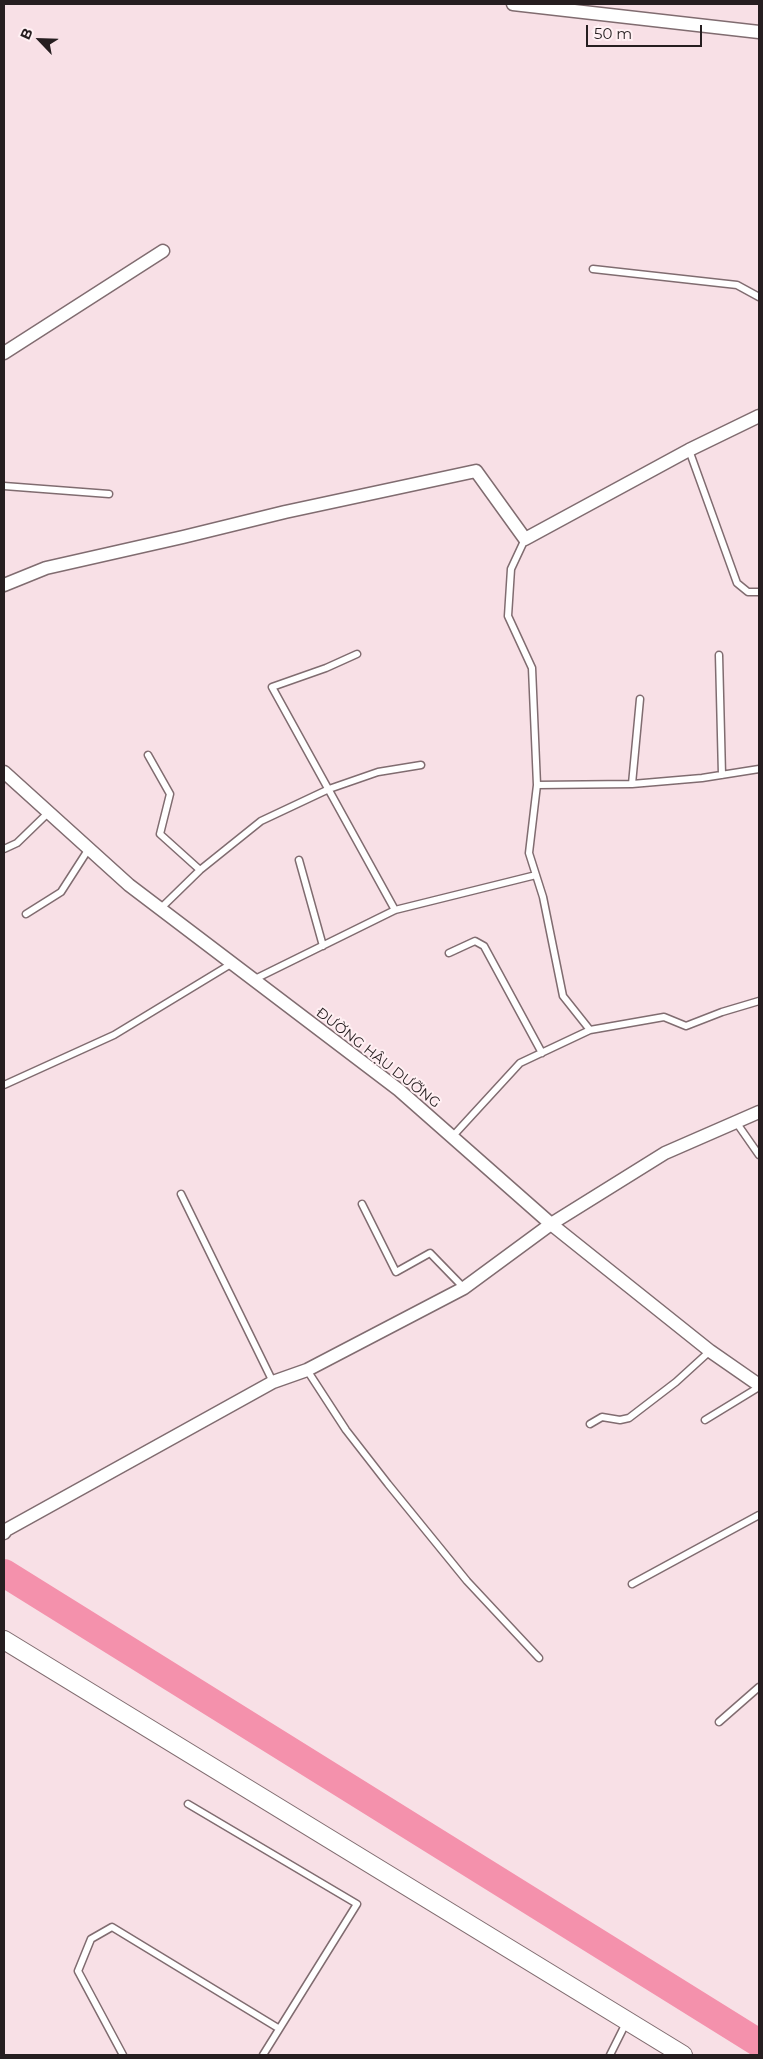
<!DOCTYPE html>
<html>
<head>
<meta charset="utf-8">
<style>
	body { margin:0 }
	#map { position:relative; width:763px; height:2059px; overflow:hidden; background:#f8e0e6; font-family:Montserrat,sans-serif }
	canvas { display:block }
	.frame { position:absolute; inset:0; border:5px solid #261e20; pointer-events:none }
	.north { position:absolute; left:15px; top:15px; width:50px; height:50px; -webkit-text-stroke:4px #fff0f3; paint-order:stroke; rotate:294deg; font-size:14px; font-weight:700; line-height:20px; text-align:center; color:#261e20 }
	.north::after { content:''; display:block; margin:auto; width:18px; height:22px; background:#261e20; clip-path:polygon(50% 0,100% 100%,50% 72%,0 100%) }
	.scale { position:absolute; left:586px; top:25px; width:116px; height:22px; box-sizing:border-box; border:2px solid #261e20; border-top:0; padding-left:6px; font-size:15px; line-height:18px; white-space:nowrap; color:#261e20; -webkit-text-stroke:4px #fff0f3; paint-order:stroke }
</style>
</head>
<body>
<div id="map">
<canvas width="763" height="2059"></canvas>
<div class="frame"></div>
<div class="north">B</div>
<div class="scale">50 m</div>
</div>
<script>
const context = document.querySelector('canvas').getContext('2d');
context.lineJoin = 'round';
function toPath(rows) {
  const path = new Path2D();
  for (const r of rows) {
    path.moveTo(r[0], r[1]);
    for (let i = 2; i < r.length; i += 2) path.lineTo(r[i], r[i + 1]);
  }
  return path;
}
function trace(path, color, width, dash) {
  context.strokeStyle = color;
  context.lineWidth = width;
  context.lineCap = dash ? 'butt' : 'round';
  context.setLineDash(dash || []);
  context.stroke(path);
}
function label(font, color, halo, rows, align = 'center') {
  context.font = font + ' Montserrat,sans-serif';
  context.lineWidth = 4;
  context.setLineDash([]);
  context.textBaseline = 'middle';
  context.strokeStyle = halo;
  context.fillStyle = color;
  for (const [text, x, y, turn = 0] of rows) {
    context.save();
    context.translate(x, y);
    context.rotate((+turn || 0) * Math.PI / 180);
    context.textAlign = isNaN(turn) ? turn : align;
    if (halo) context.strokeText(text, 0, 0);
    context.fillText(text, 0, 0);
    context.restore();
  }
}
trace(toPath([
	[4,1573,759,2043]
]), '#f491ac', 28);
const lane = toPath([
	[593,269,737,285,759,297],
	[689,450,737,583,748,592,759,592],
	[4,486,109,494],
	[525,539,511,569,508,616,532,668,537,785,529,853,543,897,563,996,590,1030],
	[357,654,326,668,272,687,395,910],
	[719,655,722,775],
	[148,755,170,794,160,834,200,870],
	[632,784,640,699],
	[537,785,632,784,702,778,759,769],
	[4,849,17,843,49,812],
	[299,860,323,946],
	[160,909,200,870,261,821,329,789,378,772,421,765],
	[26,914,61,892,88,850],
	[449,953,475,941,484,946,542,1053],
	[253,980,395,910,536,875],
	[4,1085,114,1035,231,964],
	[736,1122,759,1155],
	[452,1137,520,1063,590,1030,664,1017,686,1026,722,1012,759,1001],
	[181,1194,273,1382],
	[362,1204,396,1272,430,1253,464,1288],
	[307,1370,346,1430,388,1484,467,1581,539,1658],
	[705,1420,759,1387],
	[590,1424,602,1417,620,1420,629,1418,676,1382,710,1351],
	[632,1584,759,1515],
	[719,1722,759,1687],
	[188,1804,357,1904,263,2055],
	[123,2055,78,1971,91,1939,112,1927,278,2028],
	[610,2055,626,2023]
]);
const street = toPath([
	[513,4,759,32],
	[4,353,163,251],
	[4,585,46,568,183,537,285,512,476,471,525,539,689,450,759,416],
	[4,772,129,885,399,1090,551,1224,710,1351,759,1385],
	[4,1533,6,1530,273,1382,307,1370,464,1288,551,1224,665,1153,759,1112]
]);
const secondary = toPath([
	[4,1640,683,2055]
]);
trace(lane, '#806c70', 9);
trace(street, '#806c70', 15);
trace(secondary, '#806c70', 20);
trace(lane, '#fff', 6);
trace(street, '#fff', 12);
trace(secondary, '#fff', 18);
label('14px', '#261e20', '#fff0f3', [
	["ĐƯỜNG HẬU DƯỠNG",378,1058,38]
]);
</script>
</body>
</html>
